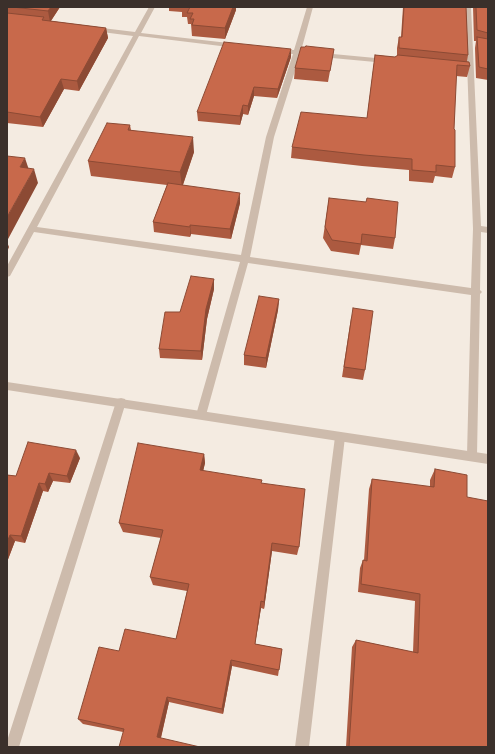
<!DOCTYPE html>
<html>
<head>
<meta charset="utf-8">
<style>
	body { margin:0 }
	#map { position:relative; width:495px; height:754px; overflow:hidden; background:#f4ebe1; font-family:"Golos Text",sans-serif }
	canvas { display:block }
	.frame { position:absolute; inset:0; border:8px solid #3b302b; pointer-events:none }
</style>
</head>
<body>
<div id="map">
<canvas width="495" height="754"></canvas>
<div class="frame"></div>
</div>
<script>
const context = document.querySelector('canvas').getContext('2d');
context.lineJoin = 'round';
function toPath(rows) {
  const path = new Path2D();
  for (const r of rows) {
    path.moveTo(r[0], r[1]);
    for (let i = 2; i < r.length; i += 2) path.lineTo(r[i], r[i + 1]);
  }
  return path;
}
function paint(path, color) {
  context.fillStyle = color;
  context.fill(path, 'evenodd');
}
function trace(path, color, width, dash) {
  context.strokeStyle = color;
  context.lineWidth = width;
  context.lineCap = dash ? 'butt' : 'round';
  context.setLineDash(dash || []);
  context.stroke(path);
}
paint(toPath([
	[149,7,155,7,141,33,237,44,240,46,237,48,139,36,37,227,241,255,266,137,293,54,278,53,275,51,278,49,294,50,307,7,313,7,301,51,386,59,389,61,386,63,300,55,274,137,250,257,471,288,473,229,465,7,471,7,481,226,488,227,488,233,481,232,480,290,482,292,480,294,477,455,476,458,472,460,468,458,467,455,471,295,248,263,206,415,205,418,201,419,197,418,196,415,240,262,34,232,10,276,7,277,7,266,133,36,94,31,91,29,94,27,135,32,149,7],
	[121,398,125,399,126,402,19,747,7,747,7,741,116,402,117,399,121,398],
	[340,432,344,434,345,437,309,747,295,747,335,437,336,434,340,432]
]), '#cdbbac');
paint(toPath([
	[7,382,488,454,488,464,7,390,7,382]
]), '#cdbbac');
paint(toPath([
	[7,7,60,7,51,21,106,28,108,38,79,91,64,89,43,127,7,123],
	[169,7,236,7,236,10,225,39,192,36,191,24,188,24,187,17,182,17,182,12,169,11],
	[403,7,466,7,468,55,467,61,470,66,467,77,456,76,454,129,455,167,452,178,435,176,433,183,409,181,409,170,362,166,291,158,292,147,367,118,375,55,395,57,397,56,397,48,399,37,401,37],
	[473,7,488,7,488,80,476,78,475,48,476,41,474,41],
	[334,49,328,82,294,79,295,68],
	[291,57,277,98,254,96,248,115,243,114,240,125,198,121,197,112],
	[130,125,131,130,194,152,183,185,240,203,231,239,191,234,190,237,154,232,153,222,167,185,91,176,88,161],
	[329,198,395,238,393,249,361,245,359,255,331,251,323,238],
	[214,279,214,289,207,319,202,360,160,358,159,349,180,312],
	[279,299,278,310,266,368,244,365,244,355],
	[351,318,365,370,363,380,342,377],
	[204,454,205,463,203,471,262,483,299,547,297,555,272,551,264,609,261,608,255,644,282,649,278,676,232,666,223,714,169,702,161,738,123,732,83,724,78,719,119,651,176,639,187,591,153,585,150,577,161,538,123,532,119,523],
	[80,458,70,483,53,481,48,492,43,491,25,543,15,541,7,562,7,475,16,476],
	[435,469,467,497,488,747,346,747,352,647,356,640,413,652,415,601,358,592,360,568,363,560,364,560,369,489,372,479,430,487,430,480]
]), '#ac5a40');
paint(toPath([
	[51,7,60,7,50,22,48,11],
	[233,7,236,7,236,10,225,39,225,28],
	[106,28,108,38,79,91,77,81],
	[291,49,291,57,277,98,278,89],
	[61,79,64,89,43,127,40,117],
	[254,87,254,96,248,115,248,106],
	[243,105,243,114,240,125,240,116],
	[193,137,194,152,182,187,180,172],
	[25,158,30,173,20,167],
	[34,169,38,183,7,241,7,217],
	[240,193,240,203,231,239,230,229],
	[190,225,191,234,190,237],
	[7,242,9,247,7,252],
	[214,279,214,289,207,319,202,360,201,351,206,309],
	[279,299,278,310,266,368,266,358],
	[76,450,80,458,70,483,67,476],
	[204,454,205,463,201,480,200,470],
	[49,473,53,481,48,492,45,484],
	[39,483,43,491,25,543,21,536],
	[10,535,15,541,7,562,7,542],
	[272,543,272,551,264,609,264,602],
	[261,601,261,608,254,650,255,644],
	[231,660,232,666,223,714,222,709],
	[167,697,169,702,160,741,157,737]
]), '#8c4a34');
const building = toPath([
	[12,7,51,7,48,11,12,7],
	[190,7,233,7,225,28,192,25,194,19,190,19,193,13,187,13,190,7],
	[404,7,466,7,468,55,399,48,399,37,402,37,404,7],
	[476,7,488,7,488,33,477,30,476,7],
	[7,13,44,17,42,20,106,28,77,81,61,79,40,117,7,112,7,13],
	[477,37,488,39,488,69,479,67,477,37],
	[224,42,291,49,278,89,254,87,248,106,243,105,240,116,197,112,224,42],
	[306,46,334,49,330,71,295,68,301,47,305,47,306,46],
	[375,55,395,57,398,55,469,62,470,66,457,65,454,129,455,130,455,167,436,165,436,172,412,170,412,159,364,155,292,147,301,112,367,118,375,55],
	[107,123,130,125,128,130,193,137,180,172,88,161,107,123],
	[7,156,25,158,20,167,34,169,7,217,7,156],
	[168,183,240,193,230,229,190,225,190,227,153,222,168,183],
	[329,198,366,202,367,198,398,202,395,238,362,234,361,244,332,240,325,227,329,198],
	[191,276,214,279,206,309,201,351,159,349,165,312,180,312,191,276],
	[259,296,279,299,266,358,244,355,259,296],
	[353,308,373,311,365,370,344,367,353,308],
	[28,442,76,450,67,476,49,473,45,484,39,483,21,536,10,535,7,542,7,475,16,476,28,442],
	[138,443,204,454,200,470,262,480,261,483,305,489,299,547,272,543,264,602,261,601,255,644,282,649,279,670,231,660,222,709,167,697,157,737,200,747,119,747,124,729,78,719,99,647,119,651,125,629,176,639,189,584,150,577,163,530,119,523,138,443],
	[435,469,467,475,467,497,488,501,488,747,349,747,356,640,418,653,420,594,361,584,363,560,367,561,372,479,434,487,435,469]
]);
paint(building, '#c8694b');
trace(building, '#8c4a34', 1);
</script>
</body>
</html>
